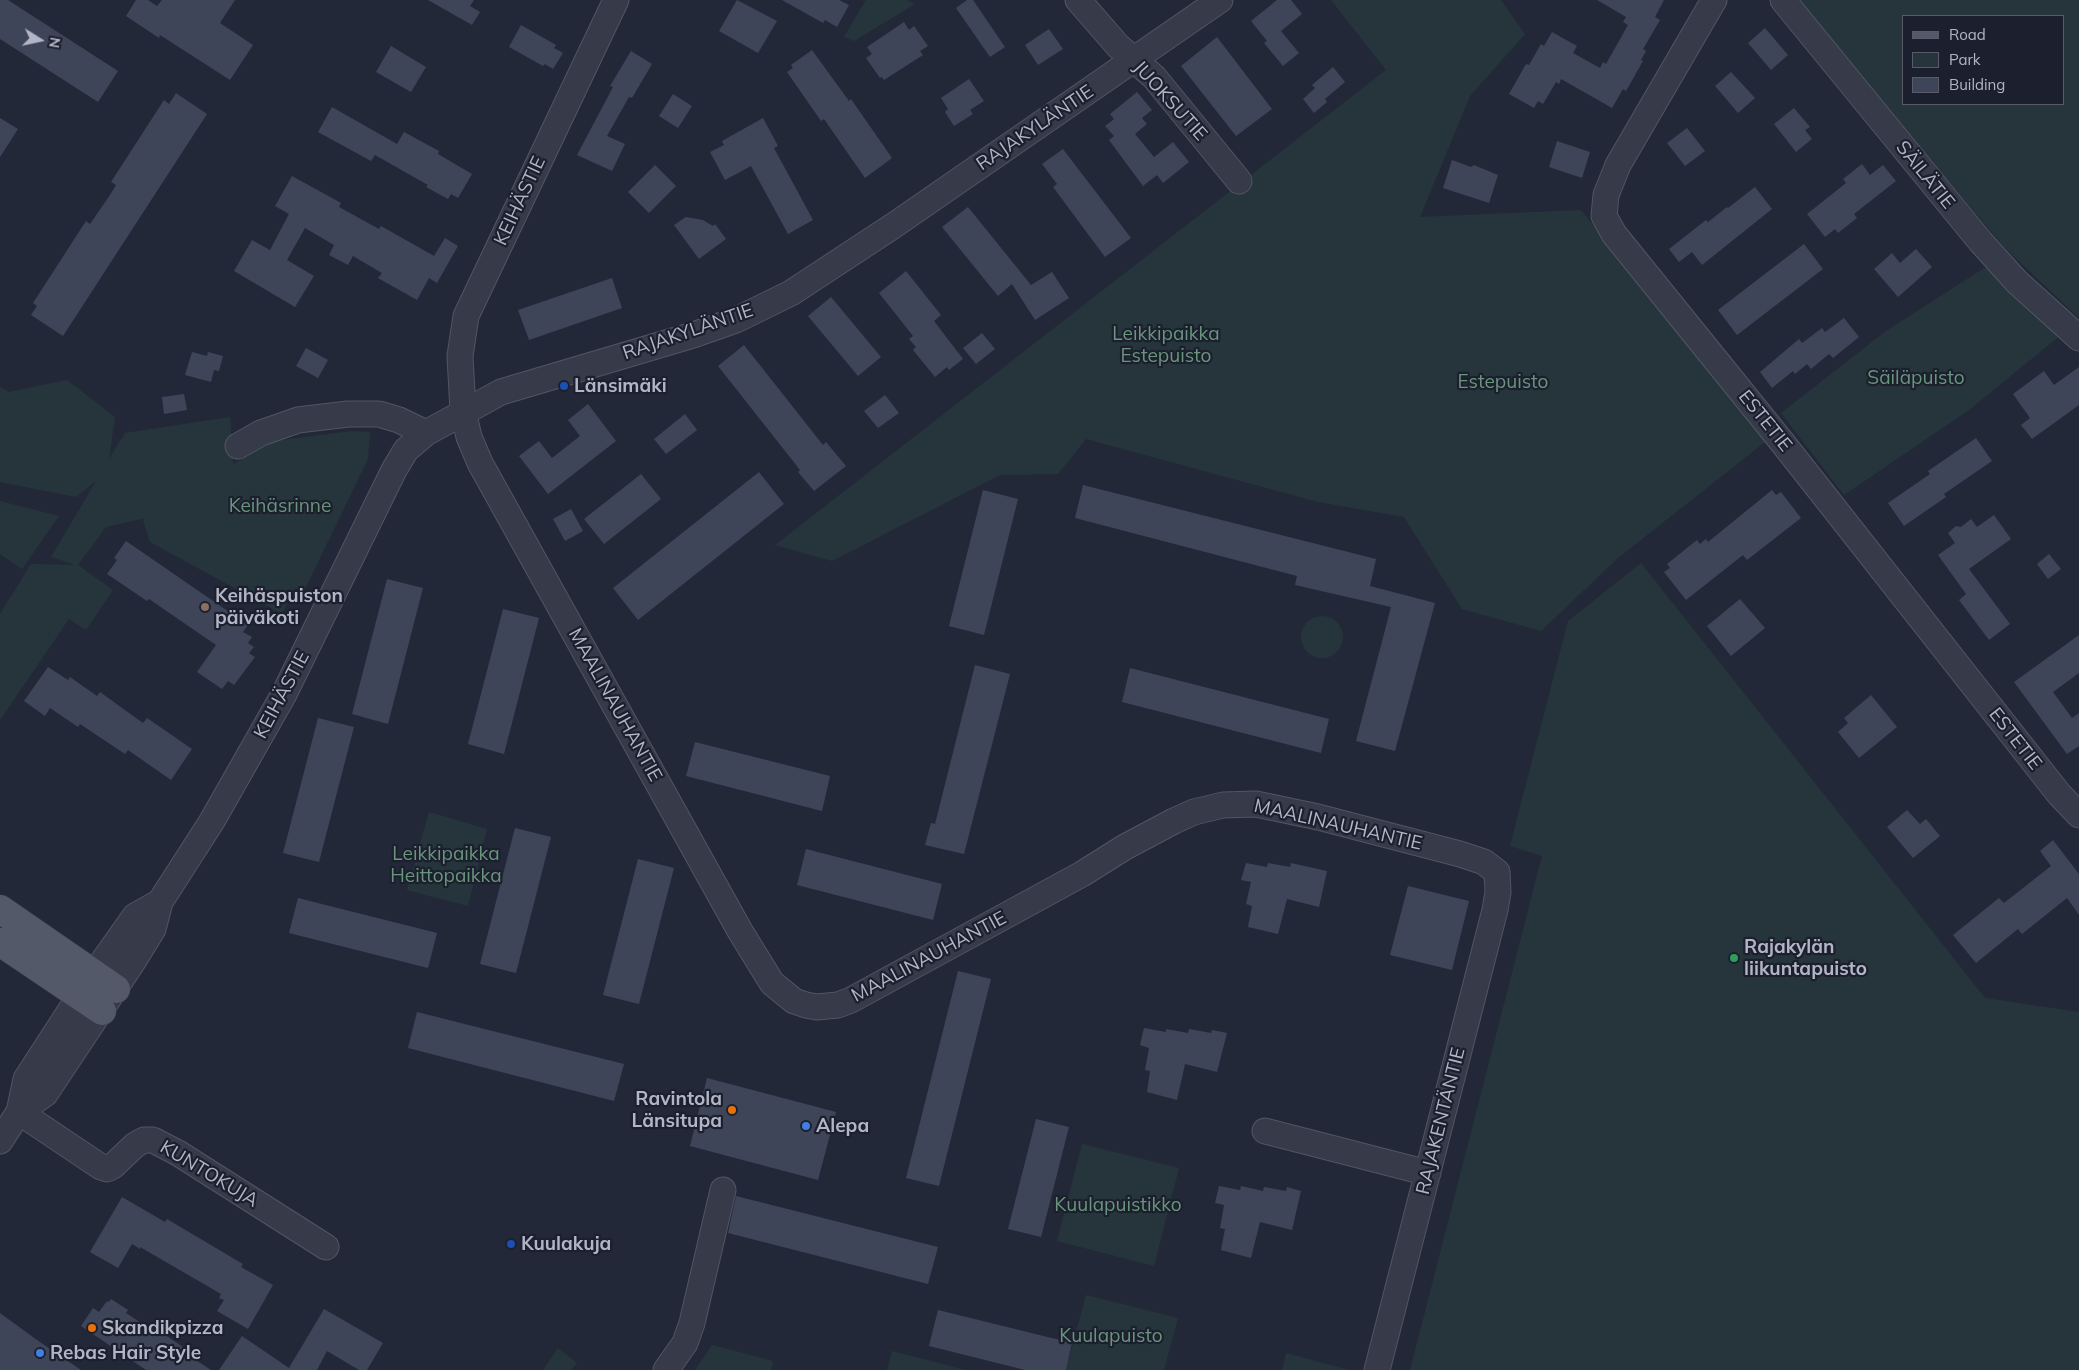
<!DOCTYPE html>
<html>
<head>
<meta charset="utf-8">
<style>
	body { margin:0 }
	#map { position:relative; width:2079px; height:1370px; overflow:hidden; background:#232839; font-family:Mulish,sans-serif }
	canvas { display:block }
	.legend { position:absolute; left:1902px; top:15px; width:162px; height:90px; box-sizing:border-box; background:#1c202e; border:1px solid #585c6a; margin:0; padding:6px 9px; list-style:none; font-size:15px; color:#b1b5c5 }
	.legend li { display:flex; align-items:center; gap:10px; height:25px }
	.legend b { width:25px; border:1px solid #585c6a }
	.north { position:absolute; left:15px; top:15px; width:50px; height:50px; -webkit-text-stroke:4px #1c202e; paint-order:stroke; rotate:100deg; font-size:14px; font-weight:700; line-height:20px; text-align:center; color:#b1b5c5 }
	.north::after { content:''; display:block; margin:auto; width:18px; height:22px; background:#b1b5c5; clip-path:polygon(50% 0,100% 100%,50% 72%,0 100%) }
</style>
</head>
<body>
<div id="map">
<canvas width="2079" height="1370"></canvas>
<ul class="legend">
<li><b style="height:6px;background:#545969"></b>Road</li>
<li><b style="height:14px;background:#26353b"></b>Park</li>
<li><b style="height:14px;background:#3f4559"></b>Building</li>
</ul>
<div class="north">N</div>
</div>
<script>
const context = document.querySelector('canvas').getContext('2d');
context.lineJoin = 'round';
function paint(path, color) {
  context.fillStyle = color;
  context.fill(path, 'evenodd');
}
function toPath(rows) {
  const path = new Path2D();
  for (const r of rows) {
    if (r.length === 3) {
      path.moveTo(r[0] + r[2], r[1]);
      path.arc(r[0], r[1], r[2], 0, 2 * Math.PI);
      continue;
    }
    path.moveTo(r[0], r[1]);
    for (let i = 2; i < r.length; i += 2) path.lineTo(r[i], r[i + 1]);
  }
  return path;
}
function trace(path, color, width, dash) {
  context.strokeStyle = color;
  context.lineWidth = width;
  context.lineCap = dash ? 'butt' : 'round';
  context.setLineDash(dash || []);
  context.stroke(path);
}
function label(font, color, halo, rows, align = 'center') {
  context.font = font + ' Mulish,sans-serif';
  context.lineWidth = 4.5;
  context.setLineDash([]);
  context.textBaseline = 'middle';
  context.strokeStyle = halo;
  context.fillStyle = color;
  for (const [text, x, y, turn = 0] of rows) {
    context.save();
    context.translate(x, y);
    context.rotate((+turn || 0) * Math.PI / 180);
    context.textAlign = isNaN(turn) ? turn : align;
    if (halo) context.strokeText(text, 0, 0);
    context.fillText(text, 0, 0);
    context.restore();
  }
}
paint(toPath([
	[866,0,907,0,915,4,854,41,844,37],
	[1331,0,1501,0,1525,34,1470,96,1420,217,1581,210,1765,442,1618,558,1541,631,1462,609,1404,517,1318,502,1086,439,1058,474,1000,475,832,561,775,545,1386,70],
	[1796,0,2079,0,2079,318,2005,248],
	[1903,16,2063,16,2063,104,1903,104],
	[1989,265,2062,334,1969,410,1844,495,1781,413,1886,331],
	[67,380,115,417,109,459,125,433,230,417,233,464,274,441,351,431,370,432,368,459,303,593,295,588,282,614,150,542,143,520,145,518,106,527,78,565,113,590,86,630,69,619,0,720,0,614,31,564,75,565,51,557,96,481,76,497,0,482,0,387,9,392],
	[0,501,59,516,22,569,0,554],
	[1641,563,1985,998,2079,1012,2079,1370,1410,1370,1542,856,1510,846,1568,621],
	[1322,637,21],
	[429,812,487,829,468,906,407,890],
	[1082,1144,1179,1168,1154,1266,1057,1241],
	[1086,1295,1178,1318,1164,1370,1066,1370],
	[712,1345,773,1361,771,1370,695,1370],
	[558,1348,577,1363,571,1370,543,1370],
	[892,1351,966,1370,887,1370],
	[1286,1353,1349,1370,1282,1370]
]), '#26353b');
paint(toPath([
	[0,0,8,0,118,71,98,102,0,39],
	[136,0,148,0,157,6,162,0,235,0,220,23,253,45,230,80,160,35,159,38,126,16],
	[428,0,474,0,470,6,480,12,472,25],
	[737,0,777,21,758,53,719,31],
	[782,0,839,0,849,5,837,27,825,20,823,23],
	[967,0,973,0,1005,47,990,57,956,8],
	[1277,0,1291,0,1302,14,1281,31,1299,53,1283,66,1264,43,1267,41,1251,21],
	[1597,0,1664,0,1655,17,1660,20,1643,49,1646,51,1641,60,1643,61,1626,91,1623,89,1612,108,1561,79,1559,84,1556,82,1543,104,1538,101,1534,108,1509,94,1526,64,1529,65,1541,44,1544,46,1552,32,1577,46,1573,53,1600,68,1603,62,1606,64,1628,25,1623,22,1626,17],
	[904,22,909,30,914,26,928,46,920,51,923,55,884,80,882,77,880,78,866,58,872,54,867,47],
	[521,25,556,45,554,48,563,53,553,69,545,64,543,66,509,47],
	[1765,28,1788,55,1771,70,1748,43],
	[1049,29,1063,49,1038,65,1025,45],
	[1217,37,1272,109,1236,136,1181,66],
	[391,46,426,67,411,92,376,72],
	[812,50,849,101,851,99,892,158,865,178,824,119,821,121,787,72,793,68,791,65],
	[631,51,652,64,632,98,629,97,607,136,625,144,612,171,577,155,613,87,610,86],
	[1333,67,1345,82,1325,99,1327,102,1314,113,1303,99,1315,88,1312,85],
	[1731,72,1755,98,1738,113,1715,86],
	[969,79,984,101,970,110,973,114,954,126,945,112,948,109,941,98],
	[1137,92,1152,110,1142,118,1147,124,1135,134,1154,157,1173,142,1189,162,1163,183,1157,175,1143,186,1109,140,1114,136,1105,126,1114,119,1110,114],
	[176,93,207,114,63,336,31,315,37,306,33,303,86,221,90,224,110,195,116,185,111,182,164,100,169,104],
	[673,94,692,106,678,128,659,116],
	[332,107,397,144,404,132,439,151,438,154,472,174,458,198,451,194,448,199,426,187,428,185,375,155,371,161,318,132],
	[1794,108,1810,127,1805,130,1812,139,1796,152,1774,124],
	[0,118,18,129,0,157],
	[763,118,778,146,774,148,813,220,788,234,751,166,725,180,710,152,724,145,722,141],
	[1687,128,1705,151,1685,166,1667,143],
	[1557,141,1590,152,1582,178,1549,167],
	[1063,149,1131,238,1105,257,1053,187,1057,184,1042,164],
	[1452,160,1471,167,1474,165,1498,175,1489,203,1443,188],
	[1862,164,1870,175,1883,165,1896,181,1854,214,1857,218,1838,233,1835,229,1825,237,1807,214,1846,183,1843,179],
	[655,165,676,186,649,213,628,192],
	[292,176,341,203,339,207,379,229,381,226,434,256,445,238,458,246,437,283,429,278,417,300,378,278,382,273,353,256,348,265,329,255,334,245,305,228,287,260,314,276,295,307,234,271,252,240,270,250,289,214,275,206],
	[1755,187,1772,209,1702,265,1692,252,1679,262,1669,249,1706,220,1708,222,1727,207,1728,208],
	[968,207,1031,285,1052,272,1069,298,1035,320,1012,284,998,296,942,227],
	[686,217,703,220,713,226,715,224,726,239,699,259,674,225],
	[1804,244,1823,269,1737,335,1718,310],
	[1916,249,1932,267,1898,297,1874,269,1892,253,1900,263],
	[906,271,941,315,934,321,963,359,949,370,947,367,935,377,913,350,916,347,909,339,913,336,879,293],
	[612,278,622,308,529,340,518,310],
	[831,297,881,357,858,376,808,316],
	[1844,318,1859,337,1833,358,1829,354,1811,369,1807,364,1795,374,1793,371,1772,388,1760,372,1799,339,1802,343,1822,328,1825,332],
	[982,333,995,349,976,364,963,348],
	[744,345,823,445,826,442,846,466,814,491,798,472,800,470,718,366],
	[306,348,328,360,318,378,296,366],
	[192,352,207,356,208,352,223,356,219,371,214,370,211,382,185,375],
	[2079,367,2079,405,2032,439,2021,425,2030,418,2013,394,2044,371,2054,385],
	[184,394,187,410,164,414,162,397],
	[885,395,899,413,878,428,864,411],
	[588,404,616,441,548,494,519,456,539,441,552,458,580,436,568,420],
	[685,414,697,430,666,454,654,439],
	[1976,438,1992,461,1944,494,1946,497,1904,526,1888,503,1930,474,1928,471],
	[759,472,784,504,638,620,613,588],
	[641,474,661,499,604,544,584,519],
	[1083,485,1376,559,1370,586,1435,603,1395,751,1356,741,1391,607,1295,585,1297,576,1075,518],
	[983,490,1018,499,984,635,949,626],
	[1772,490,1776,495,1781,492,1801,518,1747,560,1743,555,1686,600,1664,572,1670,568,1667,564,1697,540,1700,544,1706,539,1708,542],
	[571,509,583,531,565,541,553,519],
	[1994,515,2011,539,1969,569,2010,624,1989,640,1959,600,1966,594,1938,555,1955,543,1948,533,1956,526,1961,527,1971,519,1977,527],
	[126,541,248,625,243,632,252,637,248,643,254,647,249,653,255,657,234,685,228,681,222,689,197,672,216,645,149,599,147,601,107,574,117,560,114,558],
	[2049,554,2061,569,2048,579,2037,564],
	[387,579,423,588,388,724,352,714],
	[1740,599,1765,628,1731,656,1707,626],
	[503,609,539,618,504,754,468,744],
	[2079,635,2079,673,2053,692,2072,718,2079,713,2079,746,2067,754,2014,682],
	[975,665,1010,674,964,854,925,845,931,823,935,824],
	[48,667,68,680,70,677,97,696,100,692,143,723,147,718,192,749,171,780,128,750,125,754,80,724,78,727,50,708,45,716,24,701],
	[1130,668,1329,719,1321,753,1122,702],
	[1871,695,1897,727,1859,758,1838,732,1848,723,1844,718],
	[318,718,354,727,319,862,283,853],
	[695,742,830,776,822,811,686,776],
	[1907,810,1920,824,1926,819,1940,836,1913,858,1887,827],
	[515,828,551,837,516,973,480,964],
	[2053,840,2079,874,2079,915,2067,898,2022,934,2018,929,1976,963,1953,935,1999,898,2004,903,2051,866,2040,851],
	[806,849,942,884,933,920,797,885],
	[638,859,674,868,639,1004,603,995],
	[1246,863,1267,867,1268,863,1290,867,1291,863,1327,871,1319,907,1287,899,1278,934,1248,927,1252,906,1246,904,1251,882,1241,880],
	[1408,886,1469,901,1452,970,1390,955],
	[298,898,437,933,428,968,289,933],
	[958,971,991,979,939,1186,906,1178],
	[417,1012,624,1064,614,1101,408,1048],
	[1144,1028,1166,1032,1166,1029,1188,1033,1189,1029,1211,1033,1212,1030,1227,1033,1217,1072,1185,1064,1177,1100,1147,1092,1150,1071,1145,1070,1149,1048,1140,1045],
	[707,1078,836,1112,818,1180,690,1146],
	[1036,1119,1069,1127,1041,1237,1008,1229],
	[1219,1186,1240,1190,1241,1186,1263,1191,1264,1187,1286,1191,1287,1187,1301,1191,1292,1230,1260,1222,1251,1258,1221,1250,1225,1229,1220,1228,1224,1205,1215,1203],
	[736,1196,938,1247,928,1284,728,1233],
	[122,1197,165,1222,167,1219,199,1238,243,1264,241,1267,273,1285,248,1329,217,1311,224,1300,219,1298,221,1294,140,1247,140,1249,132,1244,118,1268,90,1252],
	[111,1299,128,1310,126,1313,140,1322,152,1331,154,1327,193,1354,191,1357,211,1370,146,1370,81,1326,93,1308,99,1312,107,1301,109,1302],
	[324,1309,383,1343,367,1370,359,1370,327,1351,317,1370,219,1370,242,1336,289,1368],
	[938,1310,1072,1343,1066,1370,1025,1370,929,1346],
	[0,1313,37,1340,81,1370,0,1370]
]), '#3f4559');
const minor = toPath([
	[616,0,466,316,460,356,463,411,469,437,480,463,740,931,772,983,794,1001,806,1005,817,1007,838,1005,851,1000,1082,874,1125,847,1174,821,1194,812,1223,805,1256,804,1318,817,1460,854,1484,862,1497,872,1498,892,1495,910,1377,1370],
	[1078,0,1118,46,1154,77,1239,181],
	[1714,0,1618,165,1606,195,1604,216,1614,234,1782,442,2059,794,2079,815],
	[1783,0,1980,241,2017,282,2079,338],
	[238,446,261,433,298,420,348,414,379,414,399,420,426,433],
	[19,1112,45,1094,134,960,153,929,160,902,212,821,284,694,394,470,406,450,426,433,501,392,693,335,736,320,791,293,893,226,1220,0],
	[19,1112,101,1167,107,1169,113,1166,135,1145,144,1140,153,1140,178,1153,326,1247],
	[1265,1131,1428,1173],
	[0,1141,19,1112,26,1079,94,974,135,916,160,902],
	[666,1370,685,1343,692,1323,723,1190]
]);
const major = toPath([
	[0,909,116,989],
	[0,942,102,1011]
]);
trace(minor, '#515564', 27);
trace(major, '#3f4452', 29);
trace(minor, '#363a49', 25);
trace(major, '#545969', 28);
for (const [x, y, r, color] of [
	[564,386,5,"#1a4fb4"],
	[205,607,5,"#8d6e63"],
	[1734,958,5,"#2e9e5b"],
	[732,1110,5,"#e8710a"],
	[806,1126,5,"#3f7fe0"],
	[511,1244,5,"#1a4fb4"],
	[92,1328,5,"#e8710a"],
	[40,1353,5,"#3f7fe0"]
]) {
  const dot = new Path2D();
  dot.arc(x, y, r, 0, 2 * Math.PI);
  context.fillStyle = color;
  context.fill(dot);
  trace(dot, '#1c202e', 2);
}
label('19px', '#b1b5c5', '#1c202e', [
	["JUOKSUTIE",1170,101,48],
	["RAJAKYLÄNTIE",1035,128,-34],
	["SÄILÄTIE",1925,175,51],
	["KEIHÄSTIE",520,201,-65],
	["RAJAKYLÄNTIE",688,332,-19],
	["ESTETIE",1765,421,51],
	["KEIHÄSTIE",282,695,-62],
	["MAALINAUHANTIE",615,705,61],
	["ESTETIE",2015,739,52],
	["MAALINAUHANTIE",1338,825,13],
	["MAALINAUHANTIE",929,957,-28],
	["RAJAKENTÄNTIE",1441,1121,-76],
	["KUNTOKUJA",209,1174,31]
]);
label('19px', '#69957c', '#1c202e', [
	["Leikkipaikka",1166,334],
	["Estepuisto",1166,356],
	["Säiläpuisto",1916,378],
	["Estepuisto",1503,382],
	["Keihäsrinne",280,506],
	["Leikkipaikka",446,854],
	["Heittopaikka",446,876],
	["Kuulapuistikko",1118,1205],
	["Kuulapuisto",1111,1336]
]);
label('bold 19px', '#b1b5c5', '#1c202e', [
	["Länsimäki",574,386],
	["Keihäspuiston",215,596],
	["päiväkoti",215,618],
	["Rajakylän",1744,947],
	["liikuntapuisto",1744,969],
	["Ravintola",722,1099,"right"],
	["Länsitupa",722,1121,"right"],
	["Alepa",816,1126],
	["Kuulakuja",521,1244],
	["Skandikpizza",102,1328],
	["Rebas Hair Style",50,1353]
], 'left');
</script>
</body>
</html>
